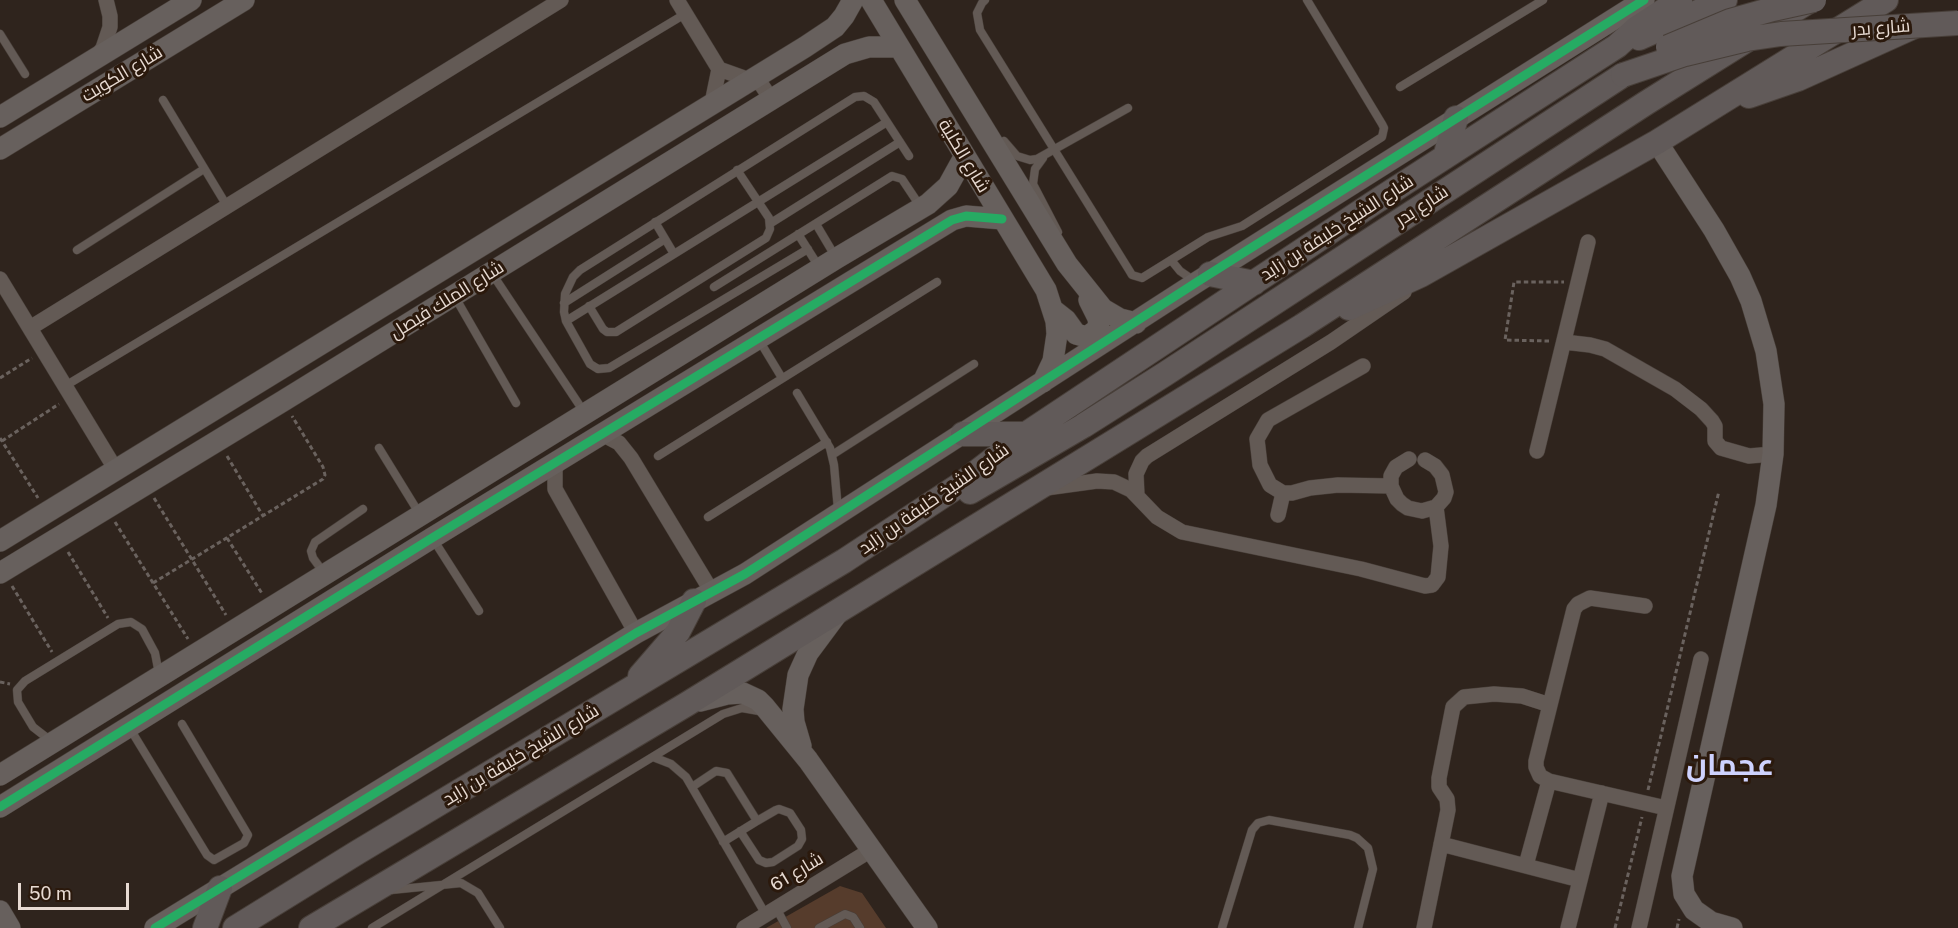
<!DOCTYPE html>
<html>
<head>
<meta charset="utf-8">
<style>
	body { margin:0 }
	#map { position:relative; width:1958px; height:928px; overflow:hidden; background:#2f241d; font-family:"Public Sans",sans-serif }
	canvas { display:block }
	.scale { position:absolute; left:18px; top:883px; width:111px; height:27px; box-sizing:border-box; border:3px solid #e8dbd3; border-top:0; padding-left:8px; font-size:18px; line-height:21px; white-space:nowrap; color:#e8dbd3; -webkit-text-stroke:4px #2b190c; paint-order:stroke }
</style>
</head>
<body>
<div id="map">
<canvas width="1958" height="928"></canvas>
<div class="scale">50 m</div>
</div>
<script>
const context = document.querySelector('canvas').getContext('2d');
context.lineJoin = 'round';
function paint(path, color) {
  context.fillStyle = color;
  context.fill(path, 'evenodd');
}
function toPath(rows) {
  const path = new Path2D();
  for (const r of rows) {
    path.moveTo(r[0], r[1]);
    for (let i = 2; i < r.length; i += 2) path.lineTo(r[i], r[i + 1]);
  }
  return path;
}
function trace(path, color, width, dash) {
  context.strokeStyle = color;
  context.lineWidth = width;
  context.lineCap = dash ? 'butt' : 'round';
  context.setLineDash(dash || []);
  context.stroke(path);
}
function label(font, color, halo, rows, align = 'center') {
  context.font = font + ' "Public Sans",Cairo,sans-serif';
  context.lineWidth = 6;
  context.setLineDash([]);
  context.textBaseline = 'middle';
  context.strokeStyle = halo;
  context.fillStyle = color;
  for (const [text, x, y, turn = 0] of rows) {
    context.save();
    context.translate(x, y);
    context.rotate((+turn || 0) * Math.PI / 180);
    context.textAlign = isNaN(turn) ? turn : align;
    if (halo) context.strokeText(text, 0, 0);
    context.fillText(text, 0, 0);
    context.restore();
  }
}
paint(toPath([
	[840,886,862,893,886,928,766,928]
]), '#563c2c');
const lane = toPath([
	[985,0,982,3,977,13,980,30,1129,270,1132,275,1142,278,1208,237,1242,226,1382,137,1384,128,1382,124,1307,0],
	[0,34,25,74],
	[1400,87,1543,0],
	[163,100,227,206],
	[1004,141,1017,156,1030,160,1037,159,1128,108],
	[1043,158,1035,169,1033,184,1058,232],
	[655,222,674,254],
	[771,223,900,142],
	[816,224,835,256],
	[798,234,819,267],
	[808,249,609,368,598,369,590,364,566,321,564,312,565,294,573,277,580,270,855,97,864,96,874,102,909,156],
	[77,250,204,169],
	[1171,260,1180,271,1193,280],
	[493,275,584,412],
	[714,287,892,176,902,179,920,206],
	[455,297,516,403],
	[564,303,665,239],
	[589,306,603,329,607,332,616,332,766,238,770,229,769,218,737,170],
	[566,321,887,122],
	[759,340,782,378],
	[65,386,685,14],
	[797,393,830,448,834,465,838,510],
	[379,448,419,513],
	[832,455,974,364],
	[658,456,937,282],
	[708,517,827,442],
	[433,539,479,611],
	[324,573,313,558,311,551,315,542,363,509],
	[129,727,207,855,214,860,244,843,248,835,182,724],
	[51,741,33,727,18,702,17,690,25,681,118,624,131,622,142,629,155,653,159,674],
	[653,757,671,764,686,777,766,915],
	[692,787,716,771,727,773,757,821],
	[723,842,757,821,776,810,779,809,790,813,801,830,802,839,798,846,773,862,766,863,759,860,740,831],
	[391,890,461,883,478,893,500,928],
	[776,908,787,928],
	[372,928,723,714,742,708,759,711],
	[819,928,845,914,853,917,860,928],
	[1222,928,1252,830,1258,823,1269,820,1350,835,1357,838,1368,848,1373,869,1358,928]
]);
const street = toPath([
	[677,0,719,69,761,84,767,93,765,104],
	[97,56,103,48,110,27,110,16,106,0],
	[712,103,719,69],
	[0,279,116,470],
	[30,328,561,0],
	[1564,342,1590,345,1605,349,1675,389,1701,409,1712,421,1715,426,1715,441,1721,448,1749,456,1773,454],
	[1363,366,1268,420,1257,439,1260,465,1270,485,1283,493,1292,493,1310,488,1338,485,1391,486],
	[602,434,619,443,631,458,712,592],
	[1537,451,1588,242],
	[1409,459,1396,467,1391,476,1391,486,1397,499,1402,504,1408,508,1422,511,1436,507,1444,498,1446,492,1442,475,1435,466,1425,460],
	[558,462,555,470,555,489,636,633],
	[1046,488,1097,481,1114,482,1131,490,1157,517,1182,532,1361,569,1425,586,1432,585,1438,577,1441,546,1436,507],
	[1137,495,1136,474,1142,461,1147,456,1331,342,1404,292],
	[1278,515,1283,493],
	[1645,606,1590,598,1578,604,1574,609,1536,761,1536,767,1540,776,1549,781,1666,808],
	[1441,844,1580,880],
	[1526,865,1549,781],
	[744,928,871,850],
	[1424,928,1448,810,1447,799,1439,787,1439,778,1453,707,1464,697,1494,694,1522,696,1550,705],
	[1568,928,1602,793],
	[1639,928,1701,659]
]);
const secondary = toPath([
	[871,0,1046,290,1056,321,1057,334,1053,361,1043,382],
	[905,0,1067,264,1103,309,1120,319,1136,323],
	[0,117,191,0],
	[1657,142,1714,230,1740,276,1751,301,1766,351,1774,404,1773,454,1766,505,1682,876,1684,894,1694,910,1711,922,1732,928],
	[0,149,244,0],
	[1052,309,1066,320,1076,334,1087,337,1099,328,1098,318,1089,300],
	[0,541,805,47,835,27,844,16,853,0],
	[0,573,283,401,845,54,869,47,899,47],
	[700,701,727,694,743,693,758,700,764,706,808,760,927,928],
	[801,746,794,722,793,709,798,675,808,653,837,614],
	[0,775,837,258,928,204,948,186,964,157],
	[0,807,432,538,952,220,966,216,1002,219],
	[0,911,10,928],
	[155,928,636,633,745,574,1197,282,1644,0]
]);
const primary = toPath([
	[1639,38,1725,0],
	[1749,96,1798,79,1913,27],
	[1445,157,1456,118],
	[1210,274,1254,283],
	[1349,308,1421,275,1657,142,1886,0],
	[963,434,1026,434],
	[970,492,1083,426,1165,374,1623,75],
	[640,676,678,632,694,601],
	[205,928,220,888],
	[235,928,358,852,844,561,961,484,1026,434,1372,204,1617,46,1637,28,1680,0],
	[311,928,687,704,1302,326,1646,103,1806,3]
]);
trace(lane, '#483f39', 9);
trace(street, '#483f39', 16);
trace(secondary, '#483f39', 22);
trace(primary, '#483f39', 26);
trace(toPath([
	[1549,341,1505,340,1514,282,1564,282],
	[0,378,32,358],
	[0,438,38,498],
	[2,441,59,404],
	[227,456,263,516],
	[154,498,226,615],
	[115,522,188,639],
	[227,538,263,595],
	[68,552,108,618],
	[153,583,323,479,325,475,323,467,292,416],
	[12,586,52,652],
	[0,682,10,684],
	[1648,790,1719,491],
	[1615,928,1642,817],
	[1677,928,1679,919]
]), '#6a625e', 3, [4.5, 3]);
trace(lane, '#635a55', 8);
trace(street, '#635a55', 15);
trace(secondary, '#67605d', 21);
trace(primary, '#615a59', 24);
const primaryBridge = toPath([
	[1668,47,1730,21,1773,9,1814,0],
	[1623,75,1685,54,1747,39,1781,34,1958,23]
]);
trace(primaryBridge, '#483f39', 26, []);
trace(primaryBridge, '#615a59', 24);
trace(toPath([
	[0,807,432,538,952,220,966,216,1002,219],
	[155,928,636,633,745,574,1197,282,1644,0]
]), '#26ab63', 9);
label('18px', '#e8dbd3', '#2b190c', [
	["شارع بدر",1881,28,-4],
	["شارع الكويت",122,74,-31],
	["شارع الكلية",964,156,59],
	["شارع بدر",1422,206,-33],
	["شارع الشيخ خليفة بن زايد",1337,228,-33],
	["شارع الملك فيصل",447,300,-32],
	["شارع الشيخ خليفة بن زايد",934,499,-35],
	["شارع الشيخ خليفة بن زايد",521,755,-31],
	["شارع 61",797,872,-31]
]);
label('bold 30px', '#ced2fe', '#2b190c', [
	["عجمان",1730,766]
]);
</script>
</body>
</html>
